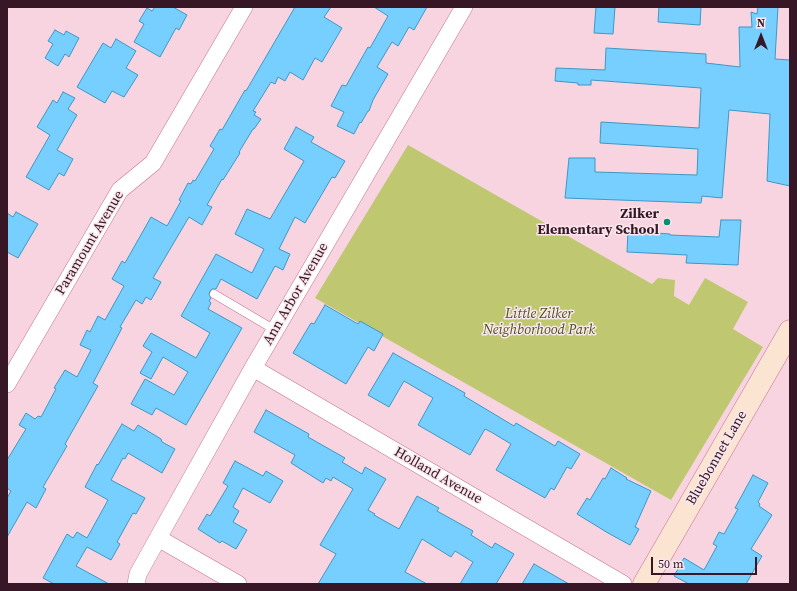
<!DOCTYPE html>
<html>
<head>
<meta charset="utf-8">
<style>
	body { margin:0 }
	#map { position:relative; width:797px; height:591px; overflow:hidden; background:#f8d4e1; font-family:"Source Serif 4",serif }
	canvas { display:block }
	.frame { position:absolute; inset:0; border:8px solid #371725; pointer-events:none }
	.north { position:absolute; left:741px; top:16px; width:40px; height:40px; -webkit-text-stroke:3px #f9e7ed; paint-order:stroke; rotate:0deg; font-size:11px; font-weight:700; line-height:16px; text-align:center; color:#371725 }
	.north::after { content:''; display:block; margin:auto; width:14px; height:18px; background:#371725; clip-path:polygon(50% 0,100% 100%,50% 72%,0 100%) }
	.scale { position:absolute; left:651px; top:557px; width:106px; height:18px; box-sizing:border-box; border:2px solid #371725; border-top:0; padding-left:5px; font-size:12px; line-height:14px; white-space:nowrap; color:#371725; -webkit-text-stroke:3px #f9e7ed; paint-order:stroke }
</style>
</head>
<body>
<div id="map">
<canvas width="797" height="591"></canvas>
<div class="frame"></div>
<div class="north">N</div>
<div class="scale">50 m</div>
</div>
<script>
const context = document.querySelector('canvas').getContext('2d');
context.lineJoin = 'round';
function paint(path, color) {
  context.fillStyle = color;
  context.fill(path, 'evenodd');
}
function toPath(rows) {
  const path = new Path2D();
  for (const r of rows) {
    path.moveTo(r[0], r[1]);
    for (let i = 2; i < r.length; i += 2) path.lineTo(r[i], r[i + 1]);
  }
  return path;
}
function trace(path, color, width, dash) {
  context.strokeStyle = color;
  context.lineWidth = width;
  context.lineCap = dash ? 'butt' : 'round';
  context.setLineDash(dash || []);
  context.stroke(path);
}
function label(font, color, halo, rows, align = 'center') {
  context.font = font + ' "Source Serif 4",serif';
  context.lineWidth = 3;
  context.setLineDash([]);
  context.textBaseline = 'middle';
  context.strokeStyle = halo;
  context.fillStyle = color;
  for (const [text, x, y, turn = 0] of rows) {
    context.save();
    context.translate(x, y);
    context.rotate((+turn || 0) * Math.PI / 180);
    context.textAlign = isNaN(turn) ? turn : align;
    if (halo) context.strokeText(text, 0, 0);
    context.fillText(text, 0, 0);
    context.restore();
  }
}
paint(toPath([
	[408,145,652,284,658,278,675,280,674,296,689,305,705,278,748,302,733,329,763,347,671,500,315,298]
]), '#bfc871');
const building = toPath([
	[155,7,173,7,187,15,179,30,176,28,160,57,134,42,144,24,139,21,147,8,152,11,155,7],
	[295,7,331,7,324,17,342,28,322,62,315,58,303,80,290,72,285,81,278,77,275,84,271,82,253,111,256,112,254,115,261,119,254,129,253,129,239,152,240,153,223,180,222,179,207,205,212,207,202,225,189,217,153,278,161,282,151,300,146,297,142,304,136,300,120,327,122,328,93,383,98,386,65,444,67,446,43,487,46,489,36,508,27,502,7,537,7,498,11,491,7,488,7,460,26,429,19,425,26,413,35,419,38,416,41,417,56,389,54,388,65,370,77,377,91,350,80,345,87,330,90,332,98,316,105,320,124,286,112,279,122,261,125,263,151,217,167,226,181,201,179,200,188,183,191,184,193,180,195,181,214,149,210,146,220,129,222,130,245,90,246,91,295,7],
	[374,7,427,7,414,30,409,27,398,46,392,42,377,67,388,74,373,100,369,111,368,111,361,123,360,122,354,134,337,126,344,112,331,106,342,85,346,86,368,47,370,48,388,16,374,7],
	[596,7,615,7,613,34,594,33,596,7],
	[659,7,701,7,700,25,658,22,659,7],
	[758,7,778,7,775,59,790,60,790,186,767,181,770,114,729,110,722,198,702,196,701,203,565,198,569,158,595,158,595,172,697,175,698,149,600,143,601,122,699,128,701,88,591,80,591,85,578,85,578,83,555,81,556,68,605,70,606,48,706,54,706,63,740,67,739,27,752,27,751,12,757,14,758,7],
	[55,30,64,35,66,31,79,38,69,57,65,54,58,66,45,58,53,44,48,41,55,30],
	[116,39,136,51,126,68,138,75,124,97,112,91,105,103,77,87,103,43,111,48,116,39],
	[63,92,75,98,68,109,77,115,57,150,73,159,64,176,59,173,49,190,26,177,50,135,37,127,53,100,57,103,63,92],
	[296,127,314,137,311,142,345,161,335,178,332,177,305,223,295,217,279,249,290,254,283,270,275,266,257,299,221,279,216,289,212,289,210,291,209,294,211,298,209,301,211,303,208,309,242,328,186,425,156,408,152,415,131,404,145,379,174,395,188,372,163,357,151,379,140,373,152,352,143,346,151,333,196,358,210,333,181,316,216,254,252,273,264,249,235,234,247,209,270,219,304,161,284,149,296,127],
	[16,212,38,224,18,258,7,252,7,213,13,217,16,212],
	[721,220,741,220,738,265,686,263,687,255,627,252,628,231,670,234,670,235,719,237,721,220],
	[325,305,358,324,360,321,383,334,374,351,368,347,346,384,293,353,311,323,314,324,325,305],
	[393,353,465,393,464,396,514,426,516,423,555,446,558,441,580,454,571,469,567,467,554,490,551,488,545,498,496,470,511,444,491,432,485,429,470,455,418,425,433,398,404,381,389,407,368,395,393,353],
	[266,410,309,434,308,437,345,458,342,462,362,474,365,467,386,479,368,510,375,514,374,515,399,529,417,496,439,508,437,511,473,531,471,535,492,548,495,543,514,554,496,584,460,584,473,562,455,551,451,557,422,539,405,572,427,584,318,584,336,554,320,545,353,489,333,477,331,481,326,478,323,483,291,463,295,455,254,432,266,410],
	[122,424,134,431,138,425,161,439,162,442,175,449,162,473,128,453,125,459,123,458,111,480,145,498,136,514,133,513,117,542,120,544,111,560,87,547,76,566,109,584,54,584,43,578,67,534,73,538,77,532,87,538,108,500,85,487,97,464,98,465,122,424],
	[235,461,263,476,266,471,283,481,270,503,243,488,233,507,239,511,233,522,247,530,236,549,222,541,220,543,198,529,207,514,210,516,228,486,223,483,235,461],
	[611,468,627,478,626,479,651,491,635,527,639,529,630,545,608,533,577,514,587,498,590,500,603,478,605,479,611,468],
	[753,475,768,483,758,502,760,504,759,506,772,515,751,549,762,556,746,584,689,584,674,576,684,558,704,570,717,546,713,544,719,532,724,534,738,509,735,508,753,475],
	[534,564,569,584,522,584,534,564]
]);
paint(building, '#77cfff');
trace(building, '#3d97c4', 1);
const lane = toPath([
	[214,294,275,330]
]);
const street = toPath([
	[253,368,623,584],
	[7,384,120,190,153,163,244,7],
	[158,538,238,584],
	[136,584,138,574,158,538,253,368,464,7]
]);
const secondary = toPath([
	[644,584,790,331]
]);
trace(lane, '#c37395', 9);
trace(street, '#c37395', 18);
trace(secondary, '#c37395', 23);
trace(lane, '#fff', 8);
trace(street, '#fff', 17);
trace(secondary, '#fce4d3', 22);
for (const [x, y, r, color] of [
	[667,222,4,"#088d73"]
]) {
  const dot = new Path2D();
  dot.arc(x, y, r, 0, 2 * Math.PI);
  context.fillStyle = color;
  context.fill(dot);
  trace(dot, '#f9e7ed', 1.5);
}
label('bold 14px', '#371725', '#f9e7ed', [
	["Zilker",659,214],
	["Elementary School",659,230]
], 'right');
label('14px', '#371725', '#f9e7ed', [
	["Paramount Avenue",90,243,-59],
	["Ann Arbor Avenue",296,294,-60],
	["Bluebonnet Lane",717,458,-60],
	["Holland Avenue",438,476,30]
]);
label('italic 14px', '#4f541a', '#f9e7ed', [
	["Little Zilker",539,314],
	["Neighborhood Park",539,330]
]);
</script>
</body>
</html>
